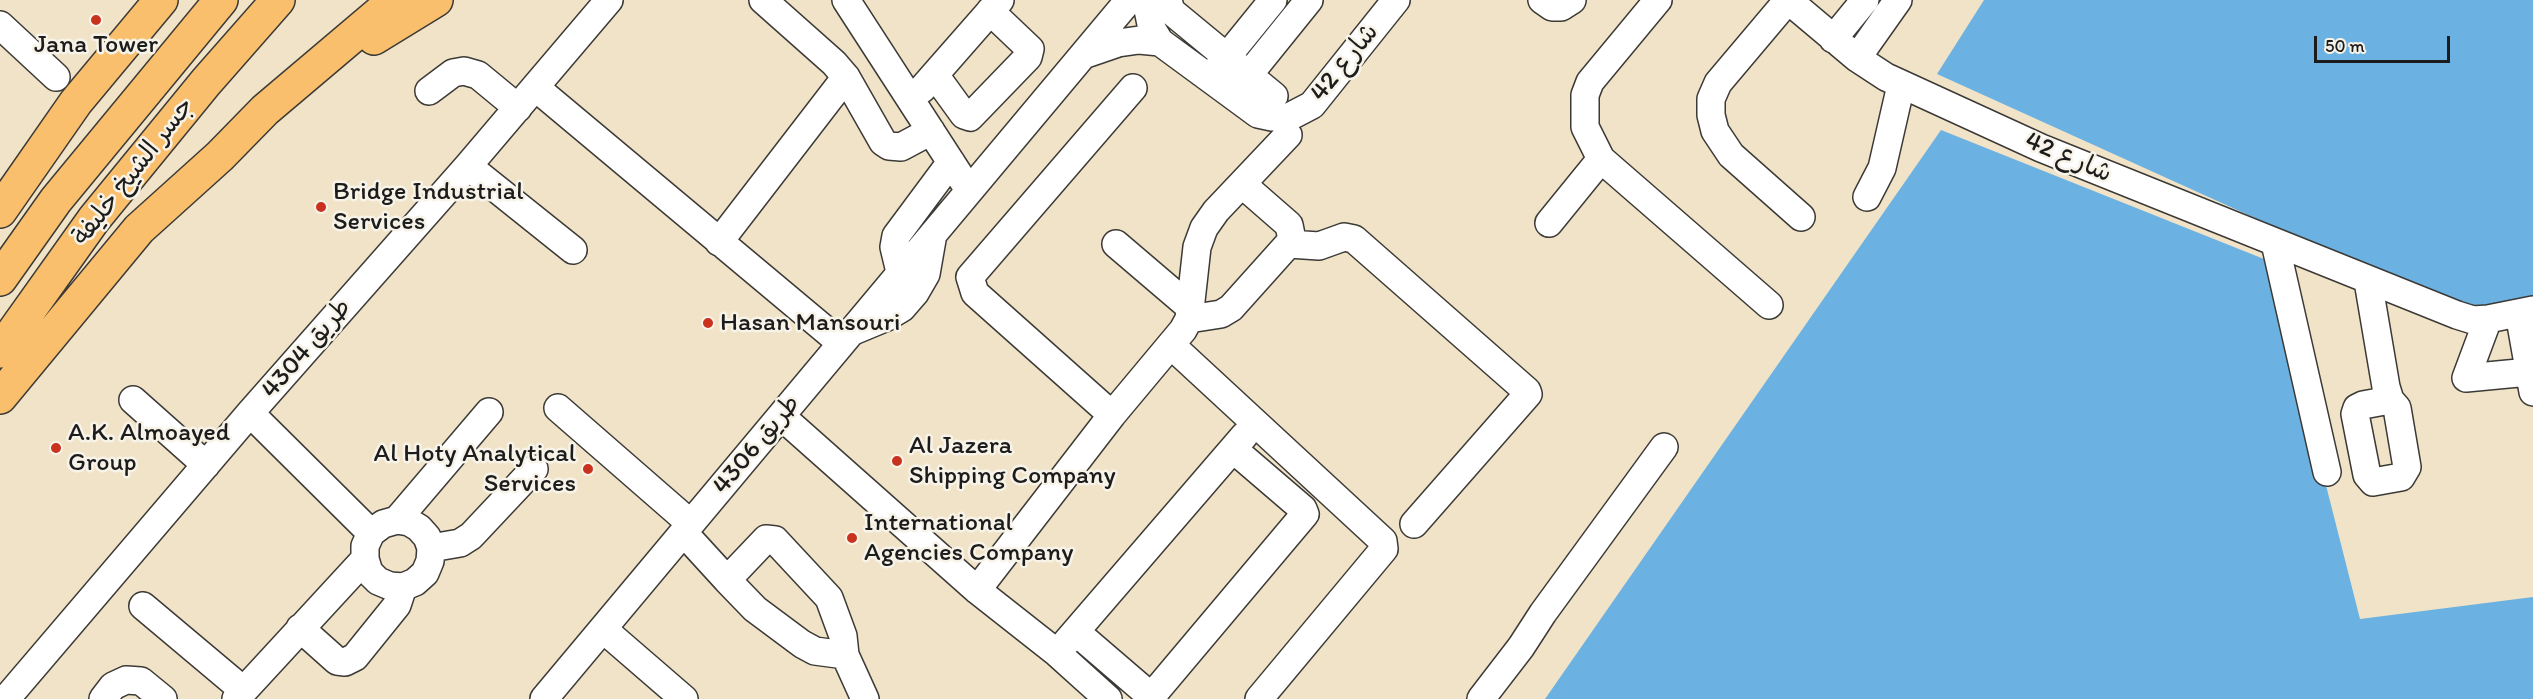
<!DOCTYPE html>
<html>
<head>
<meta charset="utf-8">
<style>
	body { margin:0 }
	#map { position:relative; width:2533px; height:699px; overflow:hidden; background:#f1e3c8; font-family:Itim,sans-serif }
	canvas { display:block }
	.scale { position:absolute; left:2314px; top:36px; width:136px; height:27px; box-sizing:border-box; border:3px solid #1c1c1c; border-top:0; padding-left:8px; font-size:18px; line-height:21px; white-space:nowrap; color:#1c1c1c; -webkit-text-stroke:4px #f7f3e8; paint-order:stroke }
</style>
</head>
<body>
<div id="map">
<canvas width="2533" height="699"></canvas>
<div class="scale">50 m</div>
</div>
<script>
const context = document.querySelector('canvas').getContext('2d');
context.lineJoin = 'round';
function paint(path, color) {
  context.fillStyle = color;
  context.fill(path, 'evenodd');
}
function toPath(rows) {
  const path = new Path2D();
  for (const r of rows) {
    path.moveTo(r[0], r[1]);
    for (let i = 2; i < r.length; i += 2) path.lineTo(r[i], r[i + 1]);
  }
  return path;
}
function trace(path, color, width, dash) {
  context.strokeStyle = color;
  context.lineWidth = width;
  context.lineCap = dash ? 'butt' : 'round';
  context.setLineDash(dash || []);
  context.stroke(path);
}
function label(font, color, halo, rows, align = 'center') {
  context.font = font + ' Itim,"Playpen Sans Arabic",sans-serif';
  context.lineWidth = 5;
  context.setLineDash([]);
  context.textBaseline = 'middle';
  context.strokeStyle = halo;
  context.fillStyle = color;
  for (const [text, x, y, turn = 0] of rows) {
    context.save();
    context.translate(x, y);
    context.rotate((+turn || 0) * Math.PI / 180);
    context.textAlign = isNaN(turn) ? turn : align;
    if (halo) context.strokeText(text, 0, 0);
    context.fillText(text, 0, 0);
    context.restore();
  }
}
paint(toPath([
	[1984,0,2533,0,2533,299,2479,310,2352,262,1937,74],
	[1941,130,2269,261,2360,619,2533,597,2533,699,1545,699]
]), '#6bb2e2');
const minor = toPath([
	[763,0,834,63,846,77,883,142,889,146,901,147,931,131],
	[846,0,969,190],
	[1146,0,1152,29,1160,42,1258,114,1272,117,1289,117,1312,105,1396,0],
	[1168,0,1171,11,1274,96],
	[1542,0,1552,7,1561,7,1572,0],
	[1658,0,1590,82,1585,95,1585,127,1601,159,1769,305],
	[1788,0,1857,58,1886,77,2041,148,2457,315,2473,320,2488,319,2533,310],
	[1788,0,1718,83,1711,99,1711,115,1715,131,1731,155,1801,217],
	[0,25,56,77],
	[1833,39,1865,0],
	[1083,55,1118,43,1139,40,1160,42],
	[1857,58,1898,0],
	[1217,69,1273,0],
	[935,75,964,115,970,117,1028,57,1030,49,990,11],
	[535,87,841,343],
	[1238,88,1309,0],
	[922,89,1000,0],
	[429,91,453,73,464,71,478,75,518,108],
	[468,166,573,250],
	[1867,197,1882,168,1901,85],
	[1549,223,1601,159],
	[719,242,846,77],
	[2275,243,2327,472],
	[1116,244,1191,308],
	[1289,244,1319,246,1344,237,1354,239,1527,391,1528,394,1414,524],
	[900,272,894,247,896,236,951,162],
	[2368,281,2386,387,2390,400,2397,408,2407,467,2401,477,2373,482,2367,475,2355,414,2357,408,2363,405,2390,400],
	[2519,313,2533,392],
	[1189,319,1221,314,1231,308,1292,240,1289,225,1242,184],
	[2488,319,2466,378,2529,372],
	[851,332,887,317,902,308,915,293,926,274,933,234],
	[1171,345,1383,541,1384,549,1259,699],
	[133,400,206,465],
	[558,408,690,523],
	[250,413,371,533],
	[1112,415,975,293,970,277,1133,88],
	[781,416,977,590,1057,653,1108,699],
	[397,520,489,412],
	[684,533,727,580],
	[431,548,460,543,471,536,534,469],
	[977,590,1112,415,1183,330,1189,319,1197,247,1204,228,1216,211,1288,135],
	[143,606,243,690],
	[300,628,337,661,345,662,355,657,397,605,403,587],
	[603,629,684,699],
	[1076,632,1154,699],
	[1057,653,1244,436],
	[845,655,815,651,802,644,755,609,727,580,766,539,775,540,829,598,843,636,845,655,865,699],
	[1151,697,1305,514,1303,509,1233,449],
	[6,699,250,413,468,166,609,0],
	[103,699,113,686,126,680,141,681,163,699],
	[236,699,365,559,365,546,371,533,383,524,397,520,409,522,419,528,427,537,431,548,430,561,425,573,415,582,403,587,390,586,378,581,369,572,365,559],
	[544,699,1129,0],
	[1481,699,1521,647,1543,613,1664,447]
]);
const highway = toPath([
	[374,38,436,0],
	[0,211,76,102,161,0],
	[0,279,56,200,221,0],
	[0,351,94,219,206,82,278,0],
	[0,397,139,229,220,156,265,110,395,0]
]);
trace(minor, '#3c3a36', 30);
trace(highway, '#3c3a36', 36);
trace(minor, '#fff', 27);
trace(highway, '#f9bf6c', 33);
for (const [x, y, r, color] of [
	[96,20,6,"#c8321e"],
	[321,207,6,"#c8321e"],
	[708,323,6,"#c8321e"],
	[56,448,6,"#c8321e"],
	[897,461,6,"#c8321e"],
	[588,469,6,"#c8321e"],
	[852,538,6,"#c8321e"]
]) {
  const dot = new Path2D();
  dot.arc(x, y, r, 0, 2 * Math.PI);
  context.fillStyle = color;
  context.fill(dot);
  trace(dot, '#f7f3e8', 2);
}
label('26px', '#1c1c1c', '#f7f3e8', [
	["Jana Tower",96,45,"center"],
	["Bridge Industrial",333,192],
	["Services",333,222],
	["Hasan Mansouri",720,323],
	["A.K. Almoayed",68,433],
	["Group",68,463],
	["Al Jazera",909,446],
	["Shipping Company",909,476],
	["Al Hoty Analytical",576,454,"right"],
	["Services",576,484,"right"],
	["International",864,523],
	["Agencies Company",864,553]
], 'left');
label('26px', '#1c1c1c', '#f7f3e8', [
	["شارع 42",1345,63,-51],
	["شارع 42",2068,158,23],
	["جسر الشيخ خليفة",134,172,-52],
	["طريق 4304",307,349,-49],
	["طريق 4306",757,445,-50]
]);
</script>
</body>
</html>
